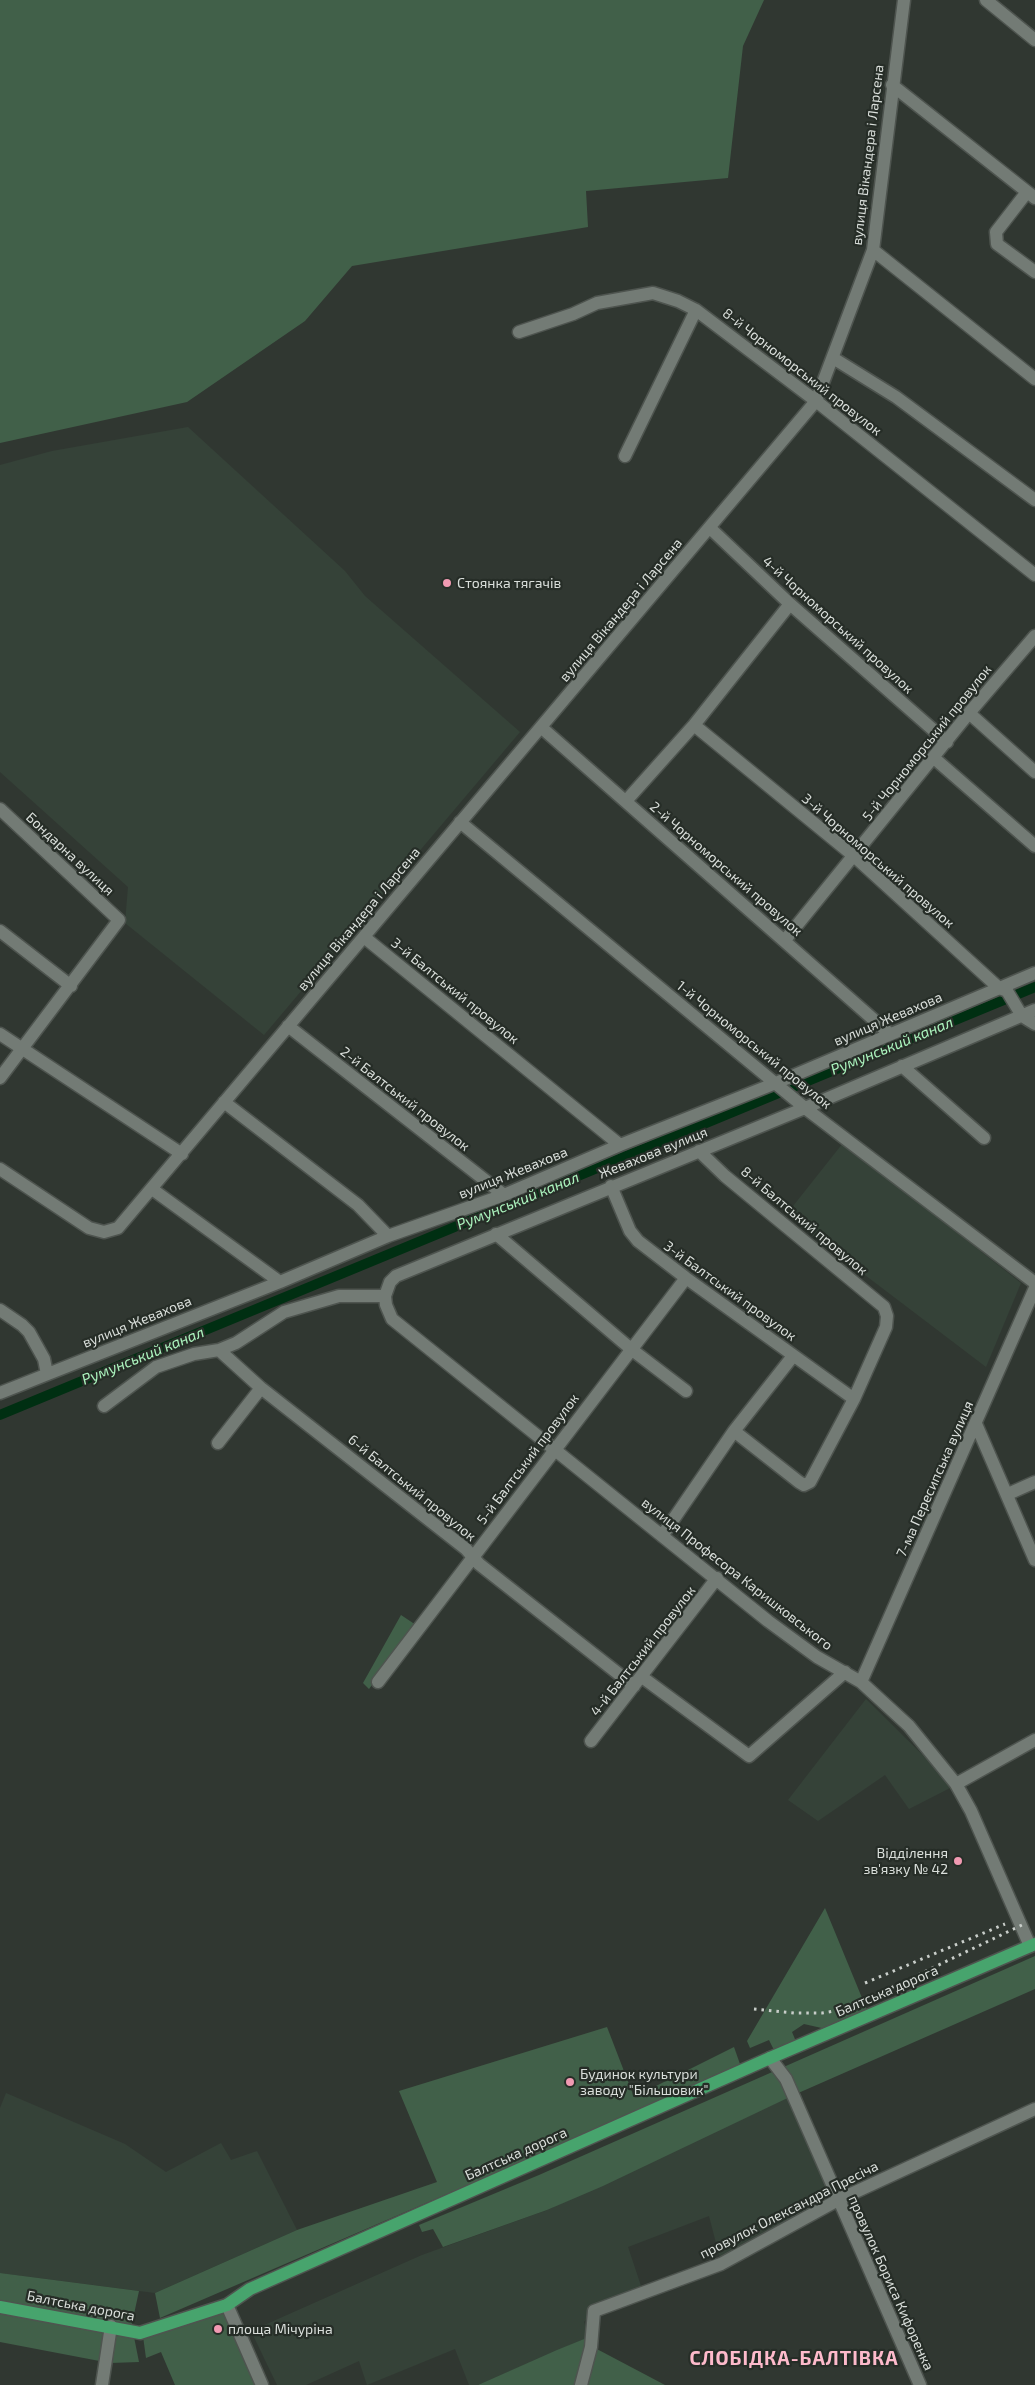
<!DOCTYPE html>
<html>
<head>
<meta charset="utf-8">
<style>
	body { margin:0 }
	canvas { display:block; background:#303731 }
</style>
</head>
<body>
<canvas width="1035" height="2385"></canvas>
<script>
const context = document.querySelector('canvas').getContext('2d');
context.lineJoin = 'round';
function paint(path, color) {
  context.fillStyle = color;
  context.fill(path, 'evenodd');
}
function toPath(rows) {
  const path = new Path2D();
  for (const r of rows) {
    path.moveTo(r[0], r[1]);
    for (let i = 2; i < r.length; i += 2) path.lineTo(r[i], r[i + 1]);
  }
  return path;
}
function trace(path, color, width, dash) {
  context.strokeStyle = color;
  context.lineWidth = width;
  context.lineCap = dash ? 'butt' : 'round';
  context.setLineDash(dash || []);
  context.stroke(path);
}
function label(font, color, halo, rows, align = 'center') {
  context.font = font + ' "Exo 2",sans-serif';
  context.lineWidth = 4.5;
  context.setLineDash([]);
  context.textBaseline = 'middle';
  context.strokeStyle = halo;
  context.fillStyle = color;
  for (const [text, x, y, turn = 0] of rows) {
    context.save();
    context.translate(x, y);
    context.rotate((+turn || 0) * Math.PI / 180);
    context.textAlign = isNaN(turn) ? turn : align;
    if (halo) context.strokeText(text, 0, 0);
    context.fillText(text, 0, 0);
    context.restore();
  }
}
paint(toPath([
	[188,427,345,571,365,596,520,732,264,1035,125,923,128,887,0,772,0,465,52,451],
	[843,1143,1021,1283,986,1367,786,1215],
	[866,1699,954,1786,909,1809,885,1775,818,1821,788,1800],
	[6,2093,125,2144,166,2172,221,2143,231,2160,257,2151,297,2230,155,2293,0,2273,0,2108],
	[791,2096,836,2200,721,2262,709,2216,628,2247,643,2292,594,2310,584,2322,589,2337,478,2385,469,2385,455,2349,367,2385,359,2361,306,2385,277,2385,251,2331,422,2255,547,2210]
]), '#354238');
paint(toPath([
	[0,0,764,0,743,46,728,178,586,191,588,227,352,266,305,321,187,402,0,443],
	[401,1615,416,1625,369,1689,363,1683],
	[825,1908,867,2010,826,2029,804,2024,792,2032,797,2044,776,2054,769,2040,750,2048,747,2041],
	[1035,1956,1035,1989,796,2094,603,2186,547,2210,443,2247,433,2229,422,2232,419,2225,539,2175],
	[607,2027,634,2097,734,2047,741,2067,160,2318,155,2293,297,2230,437,2182,399,2091],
	[0,2273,139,2291,131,2328,0,2303],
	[227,2305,262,2385,175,2385,161,2352,146,2358,143,2336],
	[0,2314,134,2337,139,2362,110,2363,0,2342],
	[589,2337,578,2385,478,2385,557,2350],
	[593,2347,665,2385,583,2385]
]), '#416049');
trace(toPath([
	[0,1415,1035,987]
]), '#002f12', 10);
const minor = toPath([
	[986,0,1035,40],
	[892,85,1035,198],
	[1027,192,996,232,997,244,1035,272],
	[873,250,1035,379],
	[519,332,573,314,597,303,653,293,678,301,696,310,816,401,1035,575],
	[833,358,896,397,1035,500],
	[625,456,696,310],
	[710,528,790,604,947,742],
	[969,713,1035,772],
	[694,725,854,856,999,988,1007,991,1022,1016,1035,1024],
	[542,728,890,1034],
	[934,758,1035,846],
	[626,801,694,725,790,604],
	[0,809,119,920,0,1078],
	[460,822,805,1108,1035,1283],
	[0,931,71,986],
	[364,937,620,1145],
	[785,940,969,713,1035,636],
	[288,1026,504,1195],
	[0,1034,182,1154],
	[902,1066,984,1138],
	[224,1102,358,1205,388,1236],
	[699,1151,725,1176,884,1307,887,1316,886,1327,854,1399,810,1482,804,1485,799,1482,734,1431],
	[0,1169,89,1228,104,1232,118,1228,816,401,873,250,904,0],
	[611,1186,630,1231,638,1241,686,1278,854,1399],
	[152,1189,280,1282],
	[496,1234,631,1349,686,1391],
	[0,1310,22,1325,29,1332,44,1359,47,1374],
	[219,1350,261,1388,466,1549,479,1564,634,1686],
	[0,1393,280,1282,388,1236,504,1195,620,1145,776,1083,1035,973],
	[104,1406,156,1367,194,1354,219,1350,236,1343,284,1312,339,1296,385,1296],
	[976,1424,1035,1560],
	[218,1443,261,1388],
	[1008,1494,1035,1482],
	[662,1536,734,1431,793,1356],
	[642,1677,749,1756,845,1672],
	[378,1682,686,1278],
	[861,1682,1035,1288],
	[591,1741,717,1578],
	[956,1784,1035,1740],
	[1030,1946,971,1811,956,1784,909,1726,861,1682,817,1657,768,1621,392,1319,386,1305,385,1296,390,1282,396,1276,805,1108,1035,1010],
	[770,2058,786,2079,920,2385],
	[227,2305,262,2385],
	[102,2385,111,2326],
	[581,2385,591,2347,594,2311,721,2264,838,2200,1035,2109]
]);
const major = toPath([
	[0,2307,140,2333,227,2305,250,2289,770,2058,1035,1944]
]);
trace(minor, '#4e544f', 15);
trace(major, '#4e544f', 15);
trace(minor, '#737b75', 12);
trace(major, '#47a46d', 12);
trace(toPath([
	[865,1983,1005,1924],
	[754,2009,795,2013,822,2013,847,2009,1026,1923]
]), '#c9ceca', 3, [2.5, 5]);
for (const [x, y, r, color] of [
	[447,583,5,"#f19ab2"],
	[958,1861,5,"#f19ab2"],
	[570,2082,5,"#f19ab2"],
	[218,2329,5,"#f19ab2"]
]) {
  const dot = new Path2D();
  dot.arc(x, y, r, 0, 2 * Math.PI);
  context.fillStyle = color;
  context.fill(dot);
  trace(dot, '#262d27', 2);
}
label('14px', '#dadfdb', '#262d27', [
	["вулиця Вікандера і Ларсена",868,155,-83],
	["8-й Чорноморський провулок",802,372,38],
	["вулиця Вікандера і Ларсена",621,610,-50],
	["4-й Чорноморський провулок",838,625,42],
	["5-й Чорноморський провулок",927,743,-51],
	["Бондарна вулиця",70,854,43],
	["3-й Чорноморський провулок",878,861,41],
	["2-й Чорноморський провулок",726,869,41],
	["вулиця Вікандера і Ларсена",359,919,-50],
	["3-й Балтський провулок",455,991,39],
	["вулиця Жевахова",888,1019,-23],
	["1-й Чорноморський провулок",754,1045,39],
	["2-й Балтський провулок",405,1099,38],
	["Жевахова вулиця",653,1153,-22],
	["вулиця Жевахова",513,1173,-22],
	["8-й Балтський провулок",804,1221,40],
	["3-й Балтський провулок",730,1291,36],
	["вулиця Жевахова",137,1322,-22],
	["5-й Балтський провулок",528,1459,-53],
	["7-ма Пересипська вулиця",935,1479,-66],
	["6-й Балтський провулок",412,1488,39],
	["вулиця Професора Каришковського",737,1574,38],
	["4-й Балтський провулок",643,1651,-52],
	["Балтська дорога",887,1991,-23],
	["Балтська дорога",516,2154,-24],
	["провулок Олександра Пресіча",789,2210,-27],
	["провулок Бориса Кифоренка",891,2283,66],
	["Балтська дорога",81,2306,11]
]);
label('14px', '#dadfdb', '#262d27', [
	["Стоянка тягачів",457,583],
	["Відділення",948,1853,"right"],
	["зв'язку № 42",948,1869,"right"],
	["Будинок культури",580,2074],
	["заводу \"Більшовик\"",580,2090],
	["площа Мічуріна",228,2329]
], 'left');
label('italic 15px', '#acf4be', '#262d27', [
	["Румунський канал",892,1046,-22],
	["Румунський канал",518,1201,-22],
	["Румунський канал",143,1356,-22]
]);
context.letterSpacing = '1px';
label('bold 19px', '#fdbacb', '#262d27', [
	["СЛОБІДКА-БАЛТІВКА",794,2359]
]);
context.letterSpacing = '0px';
</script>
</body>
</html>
